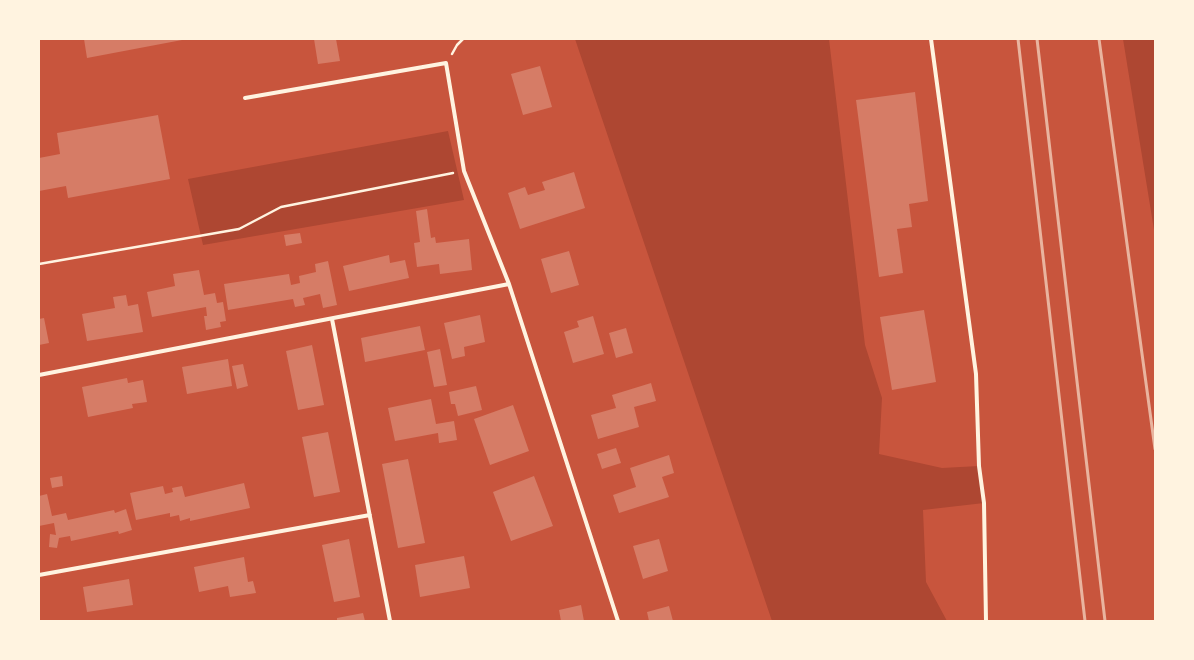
<!DOCTYPE html>
<html>
<head>
<meta charset="utf-8">
<style>
	body { margin:0 }
	#map { position:relative; width:1194px; height:660px; overflow:hidden; background:#c8553d; font-family:Rubik,sans-serif }
	canvas { display:block }
	.frame { position:absolute; inset:0; border:40px solid #fff3e0; pointer-events:none }
</style>
</head>
<body>
<div id="map">
<canvas width="1194" height="660"></canvas>
<div class="frame"></div>
</div>
<script>
const context = document.querySelector('canvas').getContext('2d');
context.lineJoin = 'round';
function paint(path, color) {
  context.fillStyle = color;
  context.fill(path, 'evenodd');
}
function toPath(rows) {
  const path = new Path2D();
  for (const r of rows) {
    path.moveTo(r[0], r[1]);
    for (let i = 2; i < r.length; i += 2) path.lineTo(r[i], r[i + 1]);
  }
  return path;
}
function trace(path, color, width, dash) {
  context.strokeStyle = color;
  context.lineWidth = width;
  context.lineCap = dash ? 'butt' : 'round';
  context.setLineDash(dash || []);
  context.stroke(path);
}
paint(toPath([
	[575,39,829,39,865,345,882,398,879,454,942,468,979,466,984,503,923,510,926,582,947,621,772,621],
	[1123,39,1155,39,1155,236],
	[448,131,464,200,203,245,188,179]
]), '#ae4732');
paint(toPath([
	[84,39,182,39,182,40,87,58],
	[314,39,336,39,340,61,318,64],
	[540,66,552,107,523,115,511,74],
	[915,92,928,201,909,204,912,227,897,229,903,273,879,277,856,100],
	[158,115,170,179,68,198,66,186,39,191,39,158,60,154,57,133],
	[574,172,585,208,520,229,508,193,525,187,528,195,545,190,542,182],
	[427,209,431,238,435,237,436,243,469,239,472,270,440,274,439,264,417,267,414,243,420,242,416,211],
	[300,233,302,243,286,246,284,235],
	[569,251,579,285,551,293,541,259],
	[389,255,390,263,405,260,409,278,349,291,343,266],
	[328,261,337,305,323,308,320,294,303,298,305,305,295,307,293,299,228,310,224,284,289,274,291,285,300,283,299,276,316,272,315,264],
	[199,270,204,295,215,293,217,303,223,302,226,321,220,322,221,327,206,330,204,316,207,316,206,307,152,317,147,292,175,286,173,274],
	[126,295,128,306,138,304,143,332,87,341,82,314,115,308,113,297],
	[924,310,936,382,892,390,880,317],
	[480,315,485,342,464,347,465,356,452,359,444,323],
	[593,316,604,354,573,363,564,332,579,327,577,321],
	[44,318,49,343,39,345,39,319],
	[420,326,425,350,365,362,361,338],
	[626,328,633,353,616,358,609,333],
	[312,345,324,405,298,410,286,351],
	[440,349,447,385,434,387,427,352],
	[228,359,232,386,187,394,182,367],
	[243,364,248,386,237,389,232,366],
	[127,378,128,383,143,380,147,402,132,404,133,408,88,417,82,387],
	[651,383,656,401,634,407,639,427,598,439,591,415,616,408,612,395],
	[476,386,482,410,458,416,455,404,451,404,449,392],
	[431,399,436,424,454,421,457,440,439,443,438,433,395,441,388,408],
	[513,405,529,451,490,465,474,419],
	[328,432,340,492,314,497,302,437],
	[616,448,621,463,602,469,597,454],
	[669,455,674,473,662,477,669,497,619,513,613,495,636,487,630,468],
	[408,459,425,543,398,548,382,464],
	[62,476,63,486,52,488,50,478],
	[534,476,553,526,511,541,493,492],
	[244,483,250,508,190,521,190,518,180,521,179,515,170,517,170,513,136,520,130,493,163,486,165,494,173,492,172,488,182,486,185,497],
	[47,494,52,516,66,513,68,520,114,510,115,513,126,509,132,530,119,534,118,531,71,541,70,536,59,538,57,548,49,547,50,534,56,535,54,523,39,526,39,496],
	[349,539,360,597,334,602,322,545],
	[659,539,668,571,643,579,633,546],
	[464,556,470,588,420,597,415,565],
	[244,557,248,582,253,581,256,593,230,597,228,586,199,592,194,567],
	[129,579,133,605,87,612,83,587],
	[581,605,584,621,561,621,559,610],
	[669,606,673,621,649,621,647,612],
	[363,613,365,621,337,621,337,618]
]), '#d67c66');
trace(toPath([
	[452,54,457,45,463,39],
	[39,264,239,229,281,207,453,173]
]), '#fff3e0', 2.5);
trace(toPath([
	[931,39,976,374,979,466,984,503,986,621],
	[245,98,446,63,464,171,509,284,618,621],
	[332,319,390,621],
	[39,375,509,284],
	[39,575,370,515]
]), '#fff3e0', 4);
trace(toPath([
	[1018,39,1085,621],
	[1037,39,1105,621],
	[1099,39,1155,449]
]), '#e9b49f', 3);
</script>
</body>
</html>
